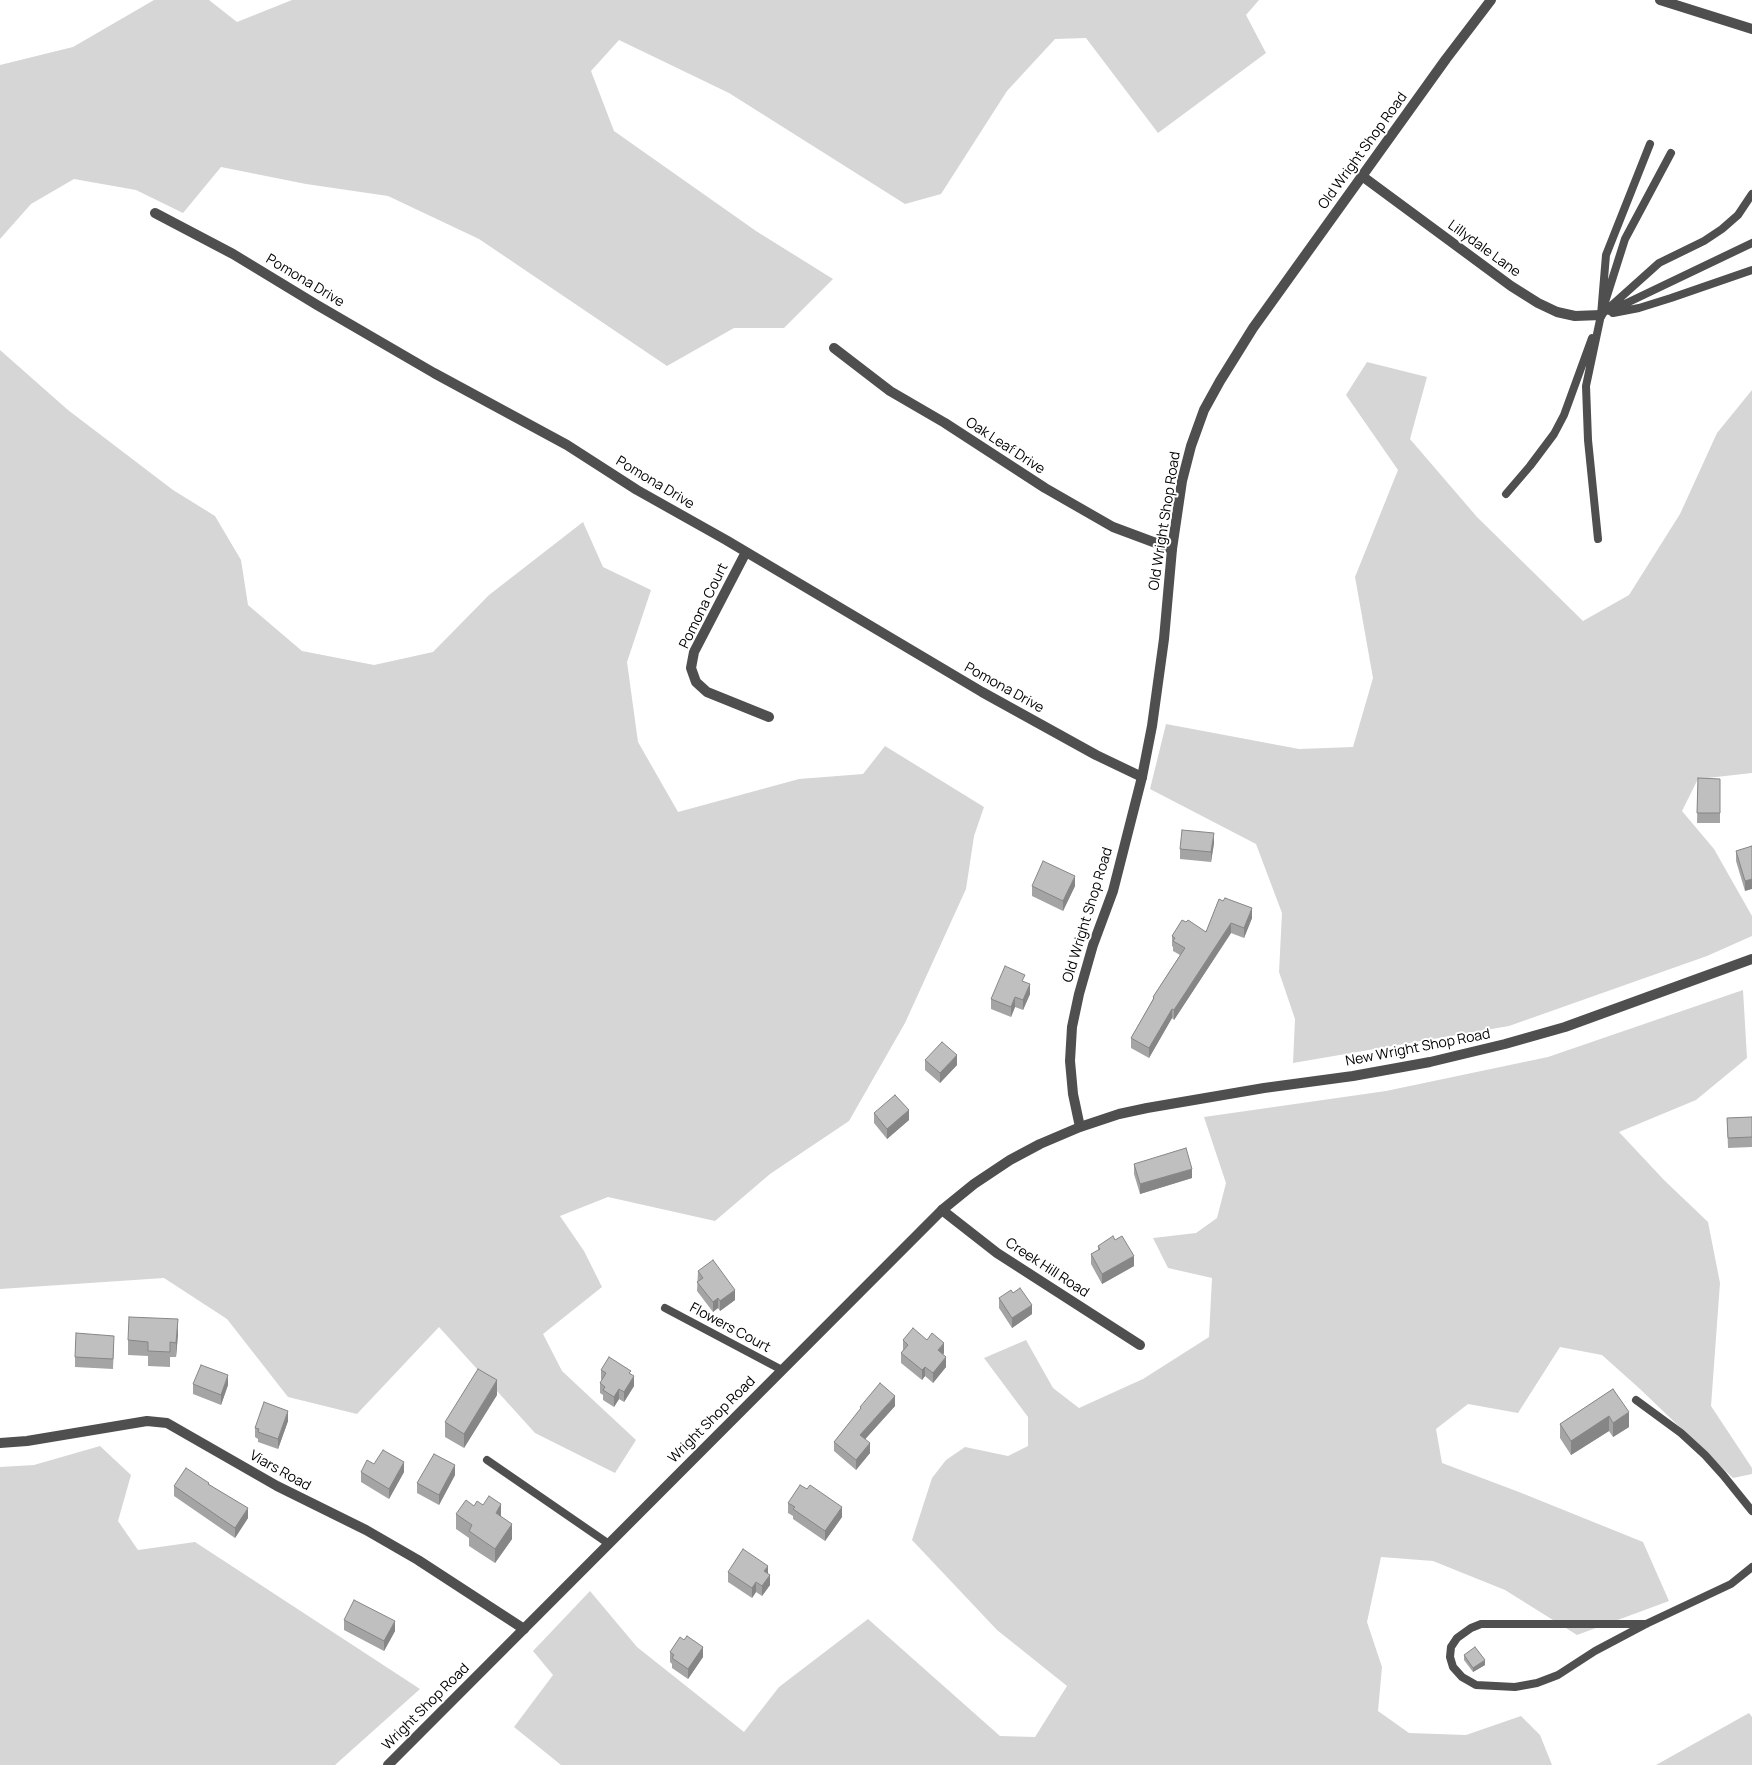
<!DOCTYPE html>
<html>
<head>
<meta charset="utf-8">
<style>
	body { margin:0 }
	canvas { display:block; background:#fff }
</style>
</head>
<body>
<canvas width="1752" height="1765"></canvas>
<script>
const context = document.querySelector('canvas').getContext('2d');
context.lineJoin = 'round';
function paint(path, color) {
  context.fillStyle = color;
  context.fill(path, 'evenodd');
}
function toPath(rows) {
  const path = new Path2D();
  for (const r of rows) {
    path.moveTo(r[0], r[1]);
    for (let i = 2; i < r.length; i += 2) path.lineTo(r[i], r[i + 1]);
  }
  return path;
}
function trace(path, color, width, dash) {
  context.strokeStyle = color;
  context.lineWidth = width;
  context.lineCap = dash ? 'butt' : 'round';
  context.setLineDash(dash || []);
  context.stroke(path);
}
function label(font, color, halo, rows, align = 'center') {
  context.font = font + ' Manrope,sans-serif';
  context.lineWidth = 4;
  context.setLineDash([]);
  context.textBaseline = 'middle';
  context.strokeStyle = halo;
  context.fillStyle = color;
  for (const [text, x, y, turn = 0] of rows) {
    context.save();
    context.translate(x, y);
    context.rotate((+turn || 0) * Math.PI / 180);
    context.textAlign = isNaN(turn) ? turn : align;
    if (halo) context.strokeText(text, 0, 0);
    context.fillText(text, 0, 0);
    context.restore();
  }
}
paint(toPath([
	[154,0,209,0,237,22,292,0,1259,0,1246,15,1266,53,1158,133,1086,38,1055,39,1007,91,941,194,905,204,729,93,619,40,591,71,614,131,756,231,833,279,784,328,734,328,667,366,479,239,388,196,306,184,221,167,183,213,136,190,74,179,31,204,0,239,0,65,73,47],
	[0,350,68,410,173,490,215,516,241,560,248,605,302,651,374,665,433,652,489,595,583,522,603,567,651,590,627,662,638,742,678,812,799,779,863,774,885,746,984,807,974,836,966,889,905,1023,849,1121,770,1174,715,1221,608,1197,560,1216,584,1251,602,1287,543,1334,562,1371,636,1440,615,1473,535,1433,439,1327,357,1414,288,1397,227,1319,164,1278,0,1289],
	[1367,362,1427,377,1410,439,1477,517,1583,621,1629,595,1680,514,1717,433,1752,390,1752,773,1698,779,1682,811,1714,849,1752,916,1752,936,1707,956,1509,1026,1293,1063,1295,1019,1279,972,1282,913,1256,844,1150,789,1166,724,1299,749,1353,747,1373,678,1355,577,1398,470,1346,395],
	[1743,990,1747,1058,1696,1100,1619,1132,1664,1180,1708,1222,1720,1283,1711,1406,1752,1468,1752,1474,1733,1478,1640,1389,1602,1355,1560,1347,1518,1413,1468,1404,1436,1429,1442,1463,1519,1492,1643,1542,1669,1601,1577,1635,1505,1590,1433,1561,1381,1557,1367,1622,1382,1667,1378,1711,1409,1733,1466,1735,1521,1716,1540,1735,1552,1765,561,1765,514,1727,553,1675,533,1651,590,1591,637,1647,744,1732,779,1687,868,1619,1000,1736,1035,1737,1067,1686,997,1630,912,1540,932,1478,946,1460,965,1447,1008,1456,1028,1446,1028,1417,984,1358,1026,1340,1053,1388,1079,1408,1143,1379,1209,1337,1212,1278,1168,1268,1153,1238,1196,1233,1217,1218,1226,1183,1204,1117,1386,1091,1548,1057],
	[100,1446,131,1475,118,1521,138,1550,195,1542,420,1689,335,1765,0,1765,0,1467,34,1465],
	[1749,1713,1752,1717,1752,1765,1656,1765]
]), '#d6d6d6');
trace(toPath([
	[1605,302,1625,239,1671,153],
	[1610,311,1752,243],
	[1613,313,1639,308,1671,298,1752,270],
	[1601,315,1659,263,1704,241,1722,229,1738,215,1752,194],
	[1506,494,1530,466,1554,434,1564,415,1592,338],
	[1598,539,1588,440,1586,386,1601,315,1606,255,1650,144],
	[665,1308,782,1370],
	[1636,1400,1681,1433,1705,1455,1723,1475,1752,1511],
	[487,1460,609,1544],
	[1646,1624,1481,1624,1471,1628,1457,1638,1451,1647,1450,1657,1453,1667,1462,1677,1476,1685,1515,1687,1537,1683,1558,1675,1595,1651,1646,1624,1731,1584,1752,1567]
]), '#4f4f4f', 8);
trace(toPath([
	[1660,0,1752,29],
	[1362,176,1511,286,1538,303,1557,312,1575,316,1601,315],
	[155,213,233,254,317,305,434,373,567,445,637,490,726,540,982,692,1096,755,1142,777],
	[834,348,890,391,945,423,1045,488,1113,527,1172,549],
	[746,552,694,652,691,668,696,682,707,692,769,717],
	[942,1210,997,1253,1140,1345],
	[0,1443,27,1441,147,1421,167,1423,277,1486,366,1530,418,1560,524,1629]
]), '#4f4f4f', 10);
trace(toPath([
	[1080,1127,1073,1094,1070,1061,1072,1027,1079,994,1093,945,1113,891,1142,777,1152,726,1164,639,1172,549,1182,481,1191,446,1204,410,1220,381,1253,328,1446,59,1491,0],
	[388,1765,942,1210,974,1184,1010,1160,1040,1144,1080,1127,1119,1114,1147,1108,1264,1088,1353,1076,1430,1062,1505,1044,1565,1027,1752,959]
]), '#4f4f4f', 10);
paint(toPath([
	[1698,778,1720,779,1720,823,1697,823],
	[1214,843,1211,862,1180,859,1180,849],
	[1752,846,1745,891,1736,861,1736,851],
	[1032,886,1075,886,1063,911,1032,896],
	[1219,899,1252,918,1244,938,1231,933,1174,1020,1172,1018,1149,1058,1131,1048,1131,1038,1153,999,1153,997,1180,955,1173,951,1173,947,1172,946,1172,936,1186,922,1206,932],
	[1025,982,1030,994,1023,1010,1015,1007,1011,1017,991,1009,991,999],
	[925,1060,957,1065,940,1083,925,1070],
	[874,1113,909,1120,887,1139,874,1123],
	[1752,1117,1752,1147,1728,1148,1727,1118],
	[1134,1164,1192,1178,1140,1194,1134,1174],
	[1115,1240,1134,1266,1102,1284,1091,1264,1091,1254,1098,1251,1098,1246],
	[698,1271,735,1300,720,1311,718,1308,713,1312,697,1291],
	[999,1298,1032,1314,1012,1328,999,1308],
	[178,1334,176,1357,170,1357,170,1367,148,1366,148,1356,128,1355,128,1340],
	[903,1340,944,1353,943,1354,946,1367,933,1383,925,1376,922,1380,901,1363,901,1353,903,1350],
	[114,1345,113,1369,75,1367,75,1357],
	[601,1370,631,1374,634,1386,624,1402,619,1399,614,1407,603,1400,603,1395,600,1393,600,1383,602,1380,601,1379],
	[193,1384,228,1385,221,1405,193,1394],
	[1613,1389,1629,1427,1613,1437,1609,1431,1571,1455,1560,1438,1560,1424],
	[497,1395,464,1448,445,1437,445,1422],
	[895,1406,865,1439,870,1453,856,1470,834,1451,834,1442,860,1410,860,1407],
	[288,1421,278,1449,258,1442,258,1439,255,1437,255,1428],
	[374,1464,404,1472,389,1499,361,1482,361,1472],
	[455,1475,439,1505,417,1493,417,1483],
	[209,1484,248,1518,235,1538,174,1496,174,1486],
	[788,1503,842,1517,825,1541,793,1519,793,1516,788,1513],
	[474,1506,501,1517,512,1539,495,1563,469,1546,469,1538,456,1529,456,1514],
	[728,1572,768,1574,770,1585,762,1596,756,1592,752,1598,728,1582],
	[344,1620,395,1631,384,1651,344,1630],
	[670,1652,703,1657,688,1679,672,1668,672,1664,670,1662],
	[1464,1655,1485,1665,1473,1672,1464,1660]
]), '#a4a4a4');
paint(toPath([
	[1214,833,1214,843,1211,862,1211,852],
	[1075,876,1075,886,1063,911,1063,901],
	[1752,879,1752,889,1745,891,1745,881],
	[1252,908,1252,918,1244,938,1244,928],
	[1231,923,1231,933,1174,1020,1174,1010],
	[1030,984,1030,994,1023,1010,1023,1000],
	[1015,997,1015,1007,1011,1017,1011,1007],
	[1172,1009,1172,1018,1149,1058,1149,1048],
	[957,1055,957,1065,940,1083,940,1073],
	[909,1110,909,1120,887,1139,887,1129],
	[1192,1169,1192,1178,1140,1194,1140,1184],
	[1134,1256,1134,1266,1102,1284,1102,1274],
	[735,1290,735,1300,720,1311,720,1301],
	[718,1298,718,1308,713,1312,713,1302],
	[1032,1305,1032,1314,1012,1328,1012,1318],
	[178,1319,178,1334,176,1357,176,1343],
	[944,1343,944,1353,938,1360,938,1350],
	[946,1357,946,1367,933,1383,933,1373],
	[925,1367,925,1376,922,1380,922,1370],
	[228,1375,228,1385,221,1405,221,1395],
	[634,1376,634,1386,624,1402,624,1392],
	[497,1380,497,1395,464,1448,464,1434],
	[619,1389,619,1399,614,1407,614,1397],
	[895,1396,895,1406,860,1445,860,1435],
	[288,1411,288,1421,278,1449,278,1439],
	[1629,1412,1629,1427,1613,1437,1613,1423],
	[1609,1416,1609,1431,1571,1455,1571,1441],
	[870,1443,870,1453,856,1470,856,1460],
	[404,1462,404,1472,389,1499,389,1489],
	[455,1465,455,1475,439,1505,439,1495],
	[501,1504,501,1519,496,1513],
	[842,1507,842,1517,825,1541,825,1531],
	[248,1508,248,1518,235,1538,235,1528],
	[512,1524,512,1539,495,1563,495,1549],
	[768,1566,768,1576,764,1571],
	[770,1575,770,1585,762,1596,762,1586],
	[756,1582,756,1592,752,1598,752,1588],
	[395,1621,395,1631,384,1651,384,1641],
	[703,1647,703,1657,688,1679,688,1669],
	[1485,1660,1485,1665,1473,1672,1473,1668]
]), '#868686');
const building = toPath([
	[1698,778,1720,779,1720,813,1697,813,1698,778],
	[1182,830,1214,833,1211,852,1180,849,1182,830],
	[1752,846,1752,879,1745,881,1736,851,1752,846],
	[1043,861,1075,876,1063,901,1032,886,1043,861],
	[1225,898,1252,908,1244,928,1231,923,1174,1010,1172,1009,1149,1048,1131,1038,1154,998,1153,997,1185,948,1173,941,1175,938,1172,936,1182,920,1186,922,1188,920,1206,932,1219,899,1223,901,1225,898],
	[1005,966,1025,975,1022,981,1030,984,1023,1000,1015,997,1011,1007,991,999,1005,966],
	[942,1042,957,1055,940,1073,925,1060,942,1042],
	[895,1095,909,1110,887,1129,874,1113,895,1095],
	[1752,1117,1752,1137,1728,1138,1727,1118,1752,1117],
	[1186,1148,1192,1169,1140,1184,1134,1164,1186,1148],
	[1113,1236,1115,1240,1122,1236,1134,1256,1102,1274,1091,1254,1100,1249,1098,1246,1113,1236],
	[713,1260,735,1290,720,1301,718,1298,713,1302,697,1282,703,1278,698,1271,713,1260],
	[1020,1288,1032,1305,1012,1318,999,1298,1011,1290,1013,1293,1020,1288],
	[129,1317,178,1319,176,1343,170,1342,170,1352,148,1351,148,1342,128,1340,129,1317],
	[913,1328,927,1340,932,1333,944,1343,938,1350,946,1357,933,1373,925,1367,922,1370,901,1353,908,1345,903,1340,913,1328],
	[76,1333,114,1336,113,1359,75,1357,76,1333],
	[609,1357,631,1371,629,1373,634,1376,624,1392,619,1389,614,1397,603,1390,605,1387,600,1383,606,1373,601,1370,609,1357],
	[201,1365,228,1375,221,1395,193,1384,201,1365],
	[478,1369,497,1380,464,1434,445,1422,478,1369],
	[880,1383,895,1396,860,1435,870,1443,856,1460,834,1442,861,1408,860,1407,880,1383],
	[1613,1389,1629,1412,1613,1423,1609,1416,1571,1441,1560,1424,1613,1389],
	[264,1402,288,1411,278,1439,258,1432,259,1429,255,1428,264,1402],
	[383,1450,404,1462,389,1489,361,1472,367,1460,374,1464,383,1450],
	[434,1454,455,1465,439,1495,417,1483,434,1454],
	[186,1468,209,1483,208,1484,248,1508,235,1528,174,1486,186,1468],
	[800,1485,807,1489,810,1485,842,1507,825,1531,793,1509,795,1507,788,1503,800,1485],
	[489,1496,501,1504,496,1513,512,1524,495,1549,469,1531,472,1525,456,1514,466,1500,474,1506,477,1501,483,1505,489,1496],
	[743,1549,768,1566,764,1571,770,1575,762,1586,756,1582,752,1588,728,1572,743,1549],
	[354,1600,395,1621,384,1641,344,1620,354,1600],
	[687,1636,703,1647,688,1669,672,1658,674,1655,670,1652,680,1637,684,1640,687,1636],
	[1475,1647,1485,1660,1473,1668,1464,1655,1475,1647]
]);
paint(building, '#bfbfbf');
trace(building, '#868686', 1);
label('14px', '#000', '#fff', [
	["Old Wright Shop Road",1363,151,-54],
	["Lillydale Lane",1484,249,36],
	["Pomona Drive",305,281,31],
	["Oak Leaf Drive",1005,446,33],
	["Pomona Drive",655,483,31],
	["Old Wright Shop Road",1165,521,-81],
	["Pomona Court",704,606,-64],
	["Pomona Drive",1004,688,29],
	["Old Wright Shop Road",1088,915,-73],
	["New Wright Shop Road",1418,1048,-11],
	["Creek Hill Road",1047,1268,33],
	["Flowers Court",730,1328,28],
	["Wright Shop Road",712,1420,-45],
	["Viars Road",280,1471,29],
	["Wright Shop Road",426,1707,-45]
]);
</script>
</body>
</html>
